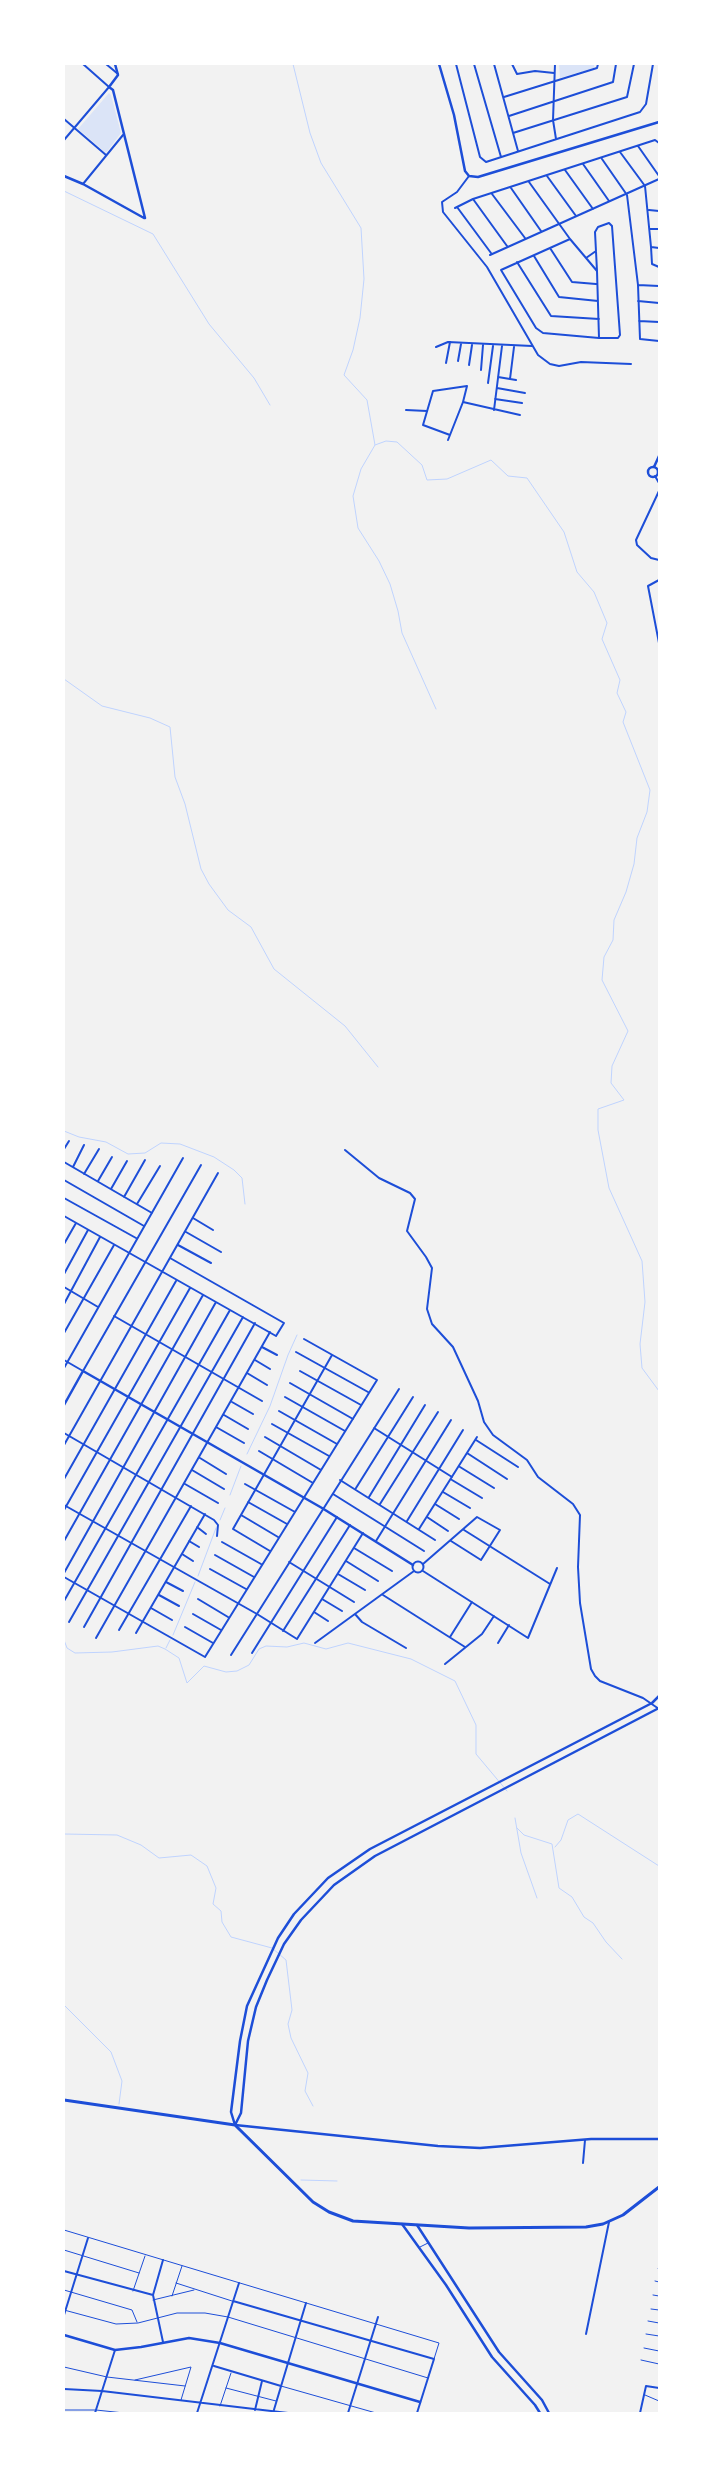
<!DOCTYPE html>
<html>
<head>
<meta charset="utf-8">
<style>
	body { margin:0 }
	#map { position:relative; width:723px; height:2477px; overflow:hidden; background:#f2f2f2; font-family:Cabin,sans-serif }
	canvas { display:block }
	.frame { position:absolute; inset:0; border:65px solid #fff; pointer-events:none }
</style>
</head>
<body>
<div id="map">
<canvas width="723" height="2477"></canvas>
<div class="frame"></div>
</div>
<script>
const context = document.querySelector('canvas').getContext('2d');
context.lineJoin = 'round';
function paint(path, color) {
  context.fillStyle = color;
  context.fill(path, 'evenodd');
}
function toPath(rows) {
  const path = new Path2D();
  for (const r of rows) {
    if (r.length === 3) {
      path.moveTo(r[0] + r[2], r[1]);
      path.arc(r[0], r[1], r[2], 0, 2 * Math.PI);
      continue;
    }
    path.moveTo(r[0], r[1]);
    for (let i = 2; i < r.length; i += 2) path.lineTo(r[i], r[i + 1]);
  }
  return path;
}
function trace(path, color, width, dash) {
  context.strokeStyle = color;
  context.lineWidth = width;
  context.lineCap = dash ? 'butt' : 'round';
  context.setLineDash(dash || []);
  context.stroke(path);
}
paint(toPath([
	[559,64,594,64,594,68,560,78],
	[109,93,111,95,121,133,106,153,78,129]
]), '#dbe4f7');
trace(toPath([
	[293,64,310,133,321,163,361,228,364,279,360,318,353,350,344,375,367,400,375,445,361,469,353,496,358,528,379,561,390,584,398,611,402,633,436,709],
	[64,191,153,234,209,324,254,378,270,405],
	[375,445,386,441,397,442,422,465,427,480,447,479,491,460,508,476,527,478,564,532,577,572,594,592,607,623,602,639,620,680,617,693,626,712,623,722,650,790,647,812,637,838,634,864,626,892,614,920,613,940,604,957,602,980,628,1031,612,1066,611,1083,624,1100,598,1109,598,1130,609,1188,642,1261,645,1302,640,1344,642,1368,659,1391],
	[64,679,102,706,150,718,170,727,175,777,185,804,201,869,209,884,228,910,251,927,274,969,345,1026,378,1067],
	[64,1131,79,1137,106,1142,128,1154,145,1153,161,1143,180,1144,214,1157,234,1170,242,1178,245,1204],
	[247,1454,270,1406,288,1355,297,1335],
	[230,1495,241,1466],
	[220,1520,225,1508],
	[198,1576,216,1528],
	[173,1635,195,1582],
	[64,1640,67,1648,75,1653,112,1652,158,1646,165,1649,179,1658,187,1683,204,1666,226,1672,237,1671,249,1665,259,1649,266,1646,287,1647,304,1643,326,1649,348,1643,411,1659,455,1681,476,1725,476,1754,507,1791],
	[166,1648,170,1640],
	[515,1818,521,1853,537,1898],
	[517,1828,524,1835,552,1844,559,1888,572,1897,584,1917,593,1923,606,1942,622,1959],
	[64,1834,117,1835,141,1845,159,1858,191,1855,207,1866,216,1888,213,1904,221,1911,222,1922,231,1937,272,1948,286,1960,292,2010,288,2024,291,2038,308,2073,305,2091,313,2106],
	[555,1847,561,1840,568,1820,578,1814,659,1866],
	[64,2005,111,2052,122,2081,119,2104],
	[301,2180,337,2181]
]), '#bfd3fe', 1);
trace(toPath([
	[420,2247,428,2243]
]), '#1d4ed8', 1);
trace(toPath([
	[64,2230,439,2343,434,2359],
	[64,2250,139,2273],
	[658,2269,659,2270],
	[655,2281,659,2282],
	[176,2283,232,2301],
	[64,2290,132,2310,137,2322],
	[133,2291,145,2256],
	[653,2295,659,2296],
	[172,2296,182,2266],
	[153,2300,194,2290],
	[651,2309,659,2310],
	[64,2310,116,2324,138,2323,177,2313,205,2313,228,2317,428,2378],
	[648,2321,659,2323],
	[646,2334,659,2336],
	[644,2348,659,2351],
	[641,2360,659,2364],
	[64,2367,107,2377,185,2386],
	[135,2380,191,2367,181,2400],
	[281,2386,376,2413],
	[226,2388,276,2401],
	[645,2395,659,2401],
	[220,2406,231,2373],
	[64,2410,96,2410,124,2413]
]), '#1d4ed8', 1);
trace(toPath([
	[106,64,118,74],
	[456,64,480,157,486,162,640,112,646,104,653,64],
	[474,64,501,157],
	[494,64,518,151],
	[512,64,517,74,535,71,554,73],
	[555,64,553,120,556,139],
	[504,97,597,68,598,64],
	[509,116,613,82,616,64],
	[64,119,106,155],
	[513,133,627,97,634,64],
	[64,140,109,87,83,64],
	[638,146,659,176],
	[620,152,645,186,651,247],
	[602,159,627,195,638,285,640,339,659,341],
	[583,164,609,201],
	[565,170,593,209],
	[469,176,457,192,442,202,443,212,487,267,538,355,550,364,559,366,581,362,631,364],
	[547,176,576,216],
	[529,182,570,239,597,271,599,338,543,333,536,328,501,270,570,239],
	[83,184,123,135],
	[511,188,541,231],
	[492,194,525,238],
	[473,199,507,246],
	[457,207,491,253],
	[455,208,473,199,655,140,659,143],
	[649,210,659,211],
	[650,229,659,229],
	[550,248,572,282,596,284],
	[659,248,651,247,652,264,659,267],
	[490,255,659,179],
	[534,256,559,297,598,301],
	[586,258,596,251],
	[517,262,551,316,599,319],
	[597,271,595,232,598,227,609,223,612,226,620,335,618,338,599,338],
	[638,285,659,286],
	[638,301,659,303],
	[639,321,659,322],
	[436,347,448,342,532,346],
	[458,361,461,344],
	[446,363,450,342],
	[469,365,472,345],
	[481,370,483,345],
	[498,377,516,380],
	[510,379,514,347],
	[488,383,493,346],
	[497,388,525,393],
	[495,399,522,403],
	[406,410,427,411],
	[494,410,502,346],
	[450,435,423,425,433,391,467,386,463,402,520,415],
	[448,440,463,402],
	[655,476,659,483],
	[659,491,636,540,637,545,651,558,659,560],
	[659,534,659,537],
	[659,580,648,586,659,643],
	[64,1149,69,1141],
	[345,1150,379,1178,410,1193,415,1199,407,1231,426,1257,432,1268,427,1309,432,1324,453,1347,478,1401,484,1422,493,1435,527,1460,538,1477,573,1504,580,1515,578,1567,580,1603,591,1669,595,1676,600,1681,643,1698,659,1709],
	[64,1162,152,1213],
	[73,1167,84,1145],
	[84,1174,99,1149],
	[64,1180,144,1226],
	[98,1181,112,1157],
	[111,1189,127,1161],
	[124,1197,145,1160],
	[64,1198,136,1238],
	[137,1204,160,1166],
	[64,1216,276,1336,284,1323,170,1258],
	[193,1218,213,1230],
	[186,1232,221,1252],
	[64,1244,76,1223],
	[178,1245,211,1263],
	[64,1274,88,1230],
	[64,1287,98,1307],
	[64,1304,100,1237],
	[114,1316,262,1401],
	[64,1333,114,1245],
	[262,1347,277,1355],
	[296,1352,368,1392],
	[64,1360,83,1371,201,1165],
	[255,1360,270,1369],
	[64,1368,183,1158],
	[300,1371,361,1405],
	[247,1373,267,1385],
	[290,1383,353,1419],
	[285,1397,345,1431],
	[232,1402,253,1414],
	[279,1411,337,1444],
	[224,1415,248,1429],
	[272,1424,329,1456],
	[216,1427,244,1443],
	[374,1428,452,1477],
	[64,1433,214,1520,218,1525,217,1536],
	[265,1437,321,1470],
	[476,1440,518,1467],
	[64,1445,218,1173],
	[259,1451,313,1483],
	[467,1453,507,1479],
	[200,1458,226,1474],
	[460,1467,494,1488],
	[192,1470,224,1489],
	[64,1479,176,1281],
	[340,1480,435,1540],
	[452,1480,482,1498],
	[185,1484,218,1503],
	[245,1484,295,1512],
	[356,1488,413,1397],
	[443,1492,470,1508],
	[333,1494,424,1551],
	[369,1497,425,1405],
	[248,1502,287,1524],
	[380,1504,438,1412],
	[435,1504,459,1519],
	[64,1505,257,1614,297,1639,363,1533],
	[64,1510,190,1288],
	[241,1515,278,1537],
	[427,1517,448,1531],
	[407,1521,463,1430],
	[197,1527,206,1534],
	[419,1529,477,1437],
	[464,1530,550,1584],
	[64,1541,203,1295],
	[189,1541,199,1547],
	[376,1541,451,1420],
	[222,1542,261,1564],
	[354,1548,392,1571],
	[270,1551,233,1529,332,1355],
	[182,1554,193,1561],
	[215,1555,254,1577],
	[346,1561,378,1581],
	[418,1567,5.5],
	[289,1562,354,1602],
	[423,1564,477,1517,500,1530,481,1560,451,1541],
	[210,1569,246,1589],
	[423,1571,528,1638,557,1568],
	[64,1573,216,1302],
	[338,1574,365,1590],
	[64,1577,205,1657,377,1380,304,1339],
	[166,1582,183,1591],
	[159,1595,179,1606],
	[383,1595,465,1647],
	[198,1599,228,1617],
	[322,1599,342,1611],
	[64,1601,230,1310],
	[151,1608,172,1620],
	[314,1612,328,1621],
	[193,1614,221,1630],
	[355,1614,362,1622,406,1648],
	[69,1622,243,1317],
	[84,1627,255,1323],
	[185,1627,213,1643],
	[119,1630,191,1506],
	[283,1631,350,1525],
	[136,1633,205,1514],
	[450,1637,472,1602],
	[96,1638,270,1332],
	[315,1643,414,1571],
	[498,1643,509,1625],
	[252,1653,337,1517],
	[231,1655,399,1389],
	[445,1664,482,1634,494,1616],
	[583,2163,585,2140],
	[64,2271,153,2295,163,2342],
	[153,2295,163,2260],
	[233,2301,434,2359,417,2413],
	[64,2315,88,2238],
	[586,2334,609,2222],
	[214,2366,281,2386],
	[64,2389,102,2391,288,2413],
	[255,2410,262,2381],
	[95,2413,115,2350],
	[197,2413,239,2283],
	[273,2413,306,2303],
	[348,2413,378,2317],
	[640,2413,646,2386,659,2388]
]), '#1d4ed8', 2);
trace(toPath([
	[115,64,118,75,109,87,113,90,145,218],
	[439,64,454,115,465,171,469,176,478,177,659,122],
	[64,176,83,184,144,218],
	[654,467,659,456],
	[653,472,5],
	[64,1405,83,1371,322,1508,413,1565],
	[235,2125,231,2112,240,2041,247,2006,278,1938,294,1914,328,1878,370,1849,652,1703,659,1696],
	[235,2125,241,2113,248,2041,256,2007,267,1980,284,1944,301,1920,334,1885,375,1856,659,1708],
	[235,2125,438,2146,480,2148,591,2139,659,2139],
	[402,2224,446,2285,492,2357,535,2405,540,2413],
	[417,2225,499,2352,542,2400,549,2413],
	[64,2335,115,2350,141,2347,189,2338,220,2343,420,2402]
]), '#1d4ed8', 2.5);
trace(toPath([
	[64,2100,235,2125,313,2202,329,2212,353,2221,469,2228,586,2227,603,2224,623,2215,659,2187]
]), '#1d4ed8', 3);
</script>
</body>
</html>
